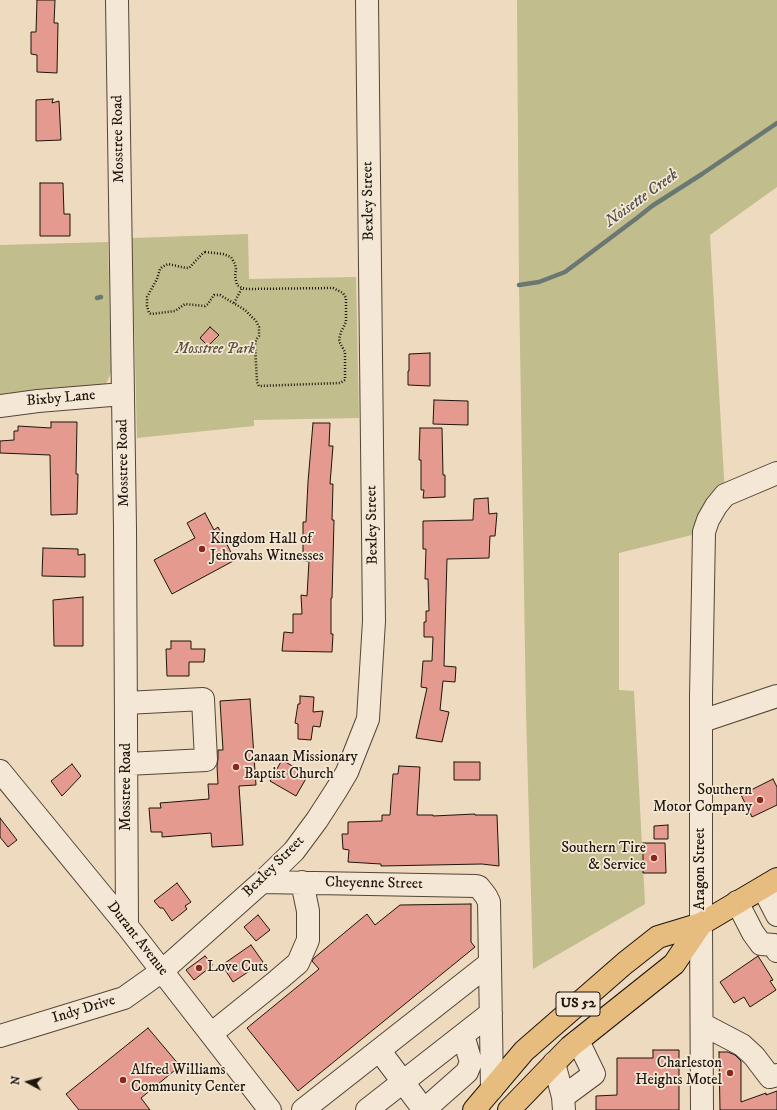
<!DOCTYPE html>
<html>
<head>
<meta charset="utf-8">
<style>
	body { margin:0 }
	#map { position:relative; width:777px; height:1110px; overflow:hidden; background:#eedabe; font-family:"IM FELL DW Pica",serif }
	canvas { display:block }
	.north { position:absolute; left:8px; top:1062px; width:40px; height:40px; -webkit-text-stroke:3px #f4e7d5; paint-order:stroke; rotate:277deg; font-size:11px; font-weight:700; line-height:16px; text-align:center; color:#1e150c }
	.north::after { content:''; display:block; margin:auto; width:14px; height:18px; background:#1e150c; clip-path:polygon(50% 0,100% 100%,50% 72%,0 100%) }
</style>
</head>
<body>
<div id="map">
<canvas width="777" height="1110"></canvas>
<div class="north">N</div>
</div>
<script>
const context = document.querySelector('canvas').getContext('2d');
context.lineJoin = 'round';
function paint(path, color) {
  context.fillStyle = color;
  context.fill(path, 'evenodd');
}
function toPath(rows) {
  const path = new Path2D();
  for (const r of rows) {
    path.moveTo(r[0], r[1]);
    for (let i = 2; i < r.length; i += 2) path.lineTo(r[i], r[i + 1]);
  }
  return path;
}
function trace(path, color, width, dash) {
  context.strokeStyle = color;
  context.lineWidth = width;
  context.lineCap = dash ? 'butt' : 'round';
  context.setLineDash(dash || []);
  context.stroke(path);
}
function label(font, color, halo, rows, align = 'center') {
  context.font = font + ' "IM FELL DW Pica",serif';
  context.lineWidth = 3.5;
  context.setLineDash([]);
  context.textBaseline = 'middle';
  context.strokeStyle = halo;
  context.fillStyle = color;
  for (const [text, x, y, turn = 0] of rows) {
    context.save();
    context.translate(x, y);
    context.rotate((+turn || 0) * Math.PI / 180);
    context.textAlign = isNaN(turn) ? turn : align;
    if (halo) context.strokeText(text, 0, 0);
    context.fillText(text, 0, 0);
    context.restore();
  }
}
paint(toPath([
	[517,0,777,0,777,187,710,235,725,495,704,532,619,553,619,690,634,691,645,904,533,969,526,711,519,285],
	[248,234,249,279,356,277,359,418,254,420,254,426,137,438,132,238],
	[108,242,111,373,106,384,98,391,0,398,0,245]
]), '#c1bd8c');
trace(toPath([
	[519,285,539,282,565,272,637,218,652,206,702,174,777,123],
	[97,298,101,297]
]), '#697873', 4.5);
const building = toPath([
	[37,0,55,0,54,23,58,23,57,73,37,72,37,55,31,54,31,32,36,32,37,0],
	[53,99,52,103,59,101,61,140,36,141,36,100,53,99],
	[40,183,63,183,64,214,70,214,70,236,40,236,40,183],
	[210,327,219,335,208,346,200,338,210,327],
	[430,353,430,386,408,385,408,371,409,371,409,354,430,353],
	[434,400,468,401,468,425,433,424,434,400],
	[51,422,77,422,76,474,78,474,77,514,51,515,50,455,0,453,0,441,14,440,14,431,18,431,18,426,51,428,51,422],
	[313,423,330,423,329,446,333,446,330,484,333,484,332,520,334,520,332,598,331,598,331,634,333,634,332,652,282,651,284,632,293,633,293,614,302,614,301,595,307,596,309,561,303,561,303,522,306,522,308,482,313,423],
	[420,428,442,428,443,475,445,475,445,497,423,498,424,490,421,490,421,460,419,460,420,428],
	[488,498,489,514,497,513,495,536,490,536,489,558,447,559,444,666,456,667,455,682,443,681,440,710,449,712,442,742,416,738,427,688,421,687,423,661,432,661,433,637,424,637,424,622,426,622,426,611,429,611,428,579,425,579,426,549,423,549,423,521,473,520,474,499,488,498],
	[205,513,214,530,218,527,235,560,172,594,154,560,195,538,187,523,205,513],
	[43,548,78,549,78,555,85,554,85,577,42,576,43,548],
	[83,597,83,646,54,646,53,600,83,597],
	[171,641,191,641,191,649,205,649,204,662,189,662,189,676,167,676,166,649,171,649,171,641],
	[300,696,314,697,313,712,323,711,320,727,313,726,311,740,298,739,298,724,295,723,298,704,300,704,300,696],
	[250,699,256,785,239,786,243,845,212,847,211,833,162,837,162,832,151,832,149,808,161,808,160,803,209,799,208,784,218,784,217,766,218,759,218,750,223,750,220,701,250,699],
	[282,760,308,775,296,796,270,781,282,760],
	[454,762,480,762,480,780,454,780,454,762],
	[72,764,81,776,62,796,51,781,72,764],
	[399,766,420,767,417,815,433,815,433,816,475,814,475,815,497,815,499,866,482,864,381,866,381,864,348,862,349,850,343,849,342,834,348,834,348,822,382,821,382,815,390,815,393,774,398,774,399,766],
	[773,779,777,787,777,805,752,817,741,795,773,779],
	[0,818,17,840,8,847,0,837,0,818],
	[668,825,668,839,654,839,654,826,668,825],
	[643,843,665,843,666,873,643,873,643,843],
	[177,883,191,902,185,906,187,909,172,921,163,908,160,908,154,901,177,883],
	[471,904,471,942,475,947,298,1091,247,1028,319,969,312,961,314,958,367,914,375,925,400,905,471,904],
	[258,915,270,930,256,941,244,927,258,915],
	[251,945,263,962,233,982,222,965,251,945],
	[205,956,213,965,194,980,186,970,205,956],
	[758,956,773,980,770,981,776,990,750,1007,744,997,734,1003,720,982,758,956],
	[148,1028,180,1066,141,1098,150,1110,79,1110,66,1094,148,1028],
	[653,1050,679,1050,679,1110,596,1110,596,1096,617,1095,617,1058,653,1058,653,1050],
	[719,1052,728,1052,735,1055,741,1061,741,1102,766,1093,766,1095,777,1091,777,1110,720,1110,719,1052]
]);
paint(building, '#e49a8e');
trace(building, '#1e150c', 1);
const minor = toPath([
	[117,0,125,528,127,926],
	[0,406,38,401,123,394],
	[126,703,203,699,206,760,127,764],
	[702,721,777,696],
	[0,771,127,926,270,1110],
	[262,882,476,886,479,887,486,896,489,902,492,1089],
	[763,888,777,915],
	[737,902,753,933,761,944,774,945,777,951],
	[702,1024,742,1045,754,1056,770,1077,777,1075],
	[211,1034,278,980,298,963,308,940,308,911,302,882],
	[0,1036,124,998,162,971,262,882,294,851,317,820,337,789,347,772,368,719,374,621,367,0],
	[379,1050,424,1110],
	[554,1063,563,1097,564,1110],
	[563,1097,594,1074,578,1041],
	[303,1110,490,963],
	[367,1110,491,1013],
	[424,1110,467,1072,471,1062,463,1035],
	[702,1110,701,924,701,696,704,532,708,520,716,506,725,495,777,473]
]);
const major = toPath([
	[474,1110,524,1051,625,963,658,937,701,924,777,879],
	[509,1110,570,1047,674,964,701,924]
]);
trace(minor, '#524638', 24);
trace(major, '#1e150c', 24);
trace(toPath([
	[205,252,223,254,231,257,235,264,236,269,235,276,237,285,242,288,247,289,333,288,343,293,346,298,346,322,341,332,339,339,340,343,345,352,345,380,340,383,259,386,257,382,255,345,256,340,259,336,259,327,256,321,245,310,220,295,214,295,208,304,205,306,185,304,175,311,151,314,149,313,147,306,147,297,157,279,160,269,162,267,168,264,186,268,189,268,203,253,205,252],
	[234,303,242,288]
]), '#1e150c', 2.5, [1, 2]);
trace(minor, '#f4e7d5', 22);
trace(major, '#e7bd7f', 22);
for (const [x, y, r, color] of [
	[202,549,4,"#8f2418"],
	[236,767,4,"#8f2418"],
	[760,800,4,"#8f2418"],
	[654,858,4,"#8f2418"],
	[199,968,4,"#8f2418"],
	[730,1073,4,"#8f2418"],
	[123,1080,4,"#8f2418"]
]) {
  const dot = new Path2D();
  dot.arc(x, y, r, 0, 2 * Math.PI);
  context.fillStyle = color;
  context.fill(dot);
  trace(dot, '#f4e7d5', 1.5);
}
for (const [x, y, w] of [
	[578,1004,44]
]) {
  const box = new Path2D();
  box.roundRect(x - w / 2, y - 12, w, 24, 3);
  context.fillStyle = '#f4e7d5';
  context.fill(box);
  trace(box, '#1e150c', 1);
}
label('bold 14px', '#1e150c', null, [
	["US 52",578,1004]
]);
label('15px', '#1e150c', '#f4e7d5', [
	["Mosstree Road",119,139,-91],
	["Bexley Street",369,201,-91],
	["Bixby Lane",61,399,-5],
	["Mosstree Road",124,463,-91],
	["Bexley Street",373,525,-91],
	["Mosstree Road",127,787,-90],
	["Bexley Street",274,867,-45],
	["Aragon Street",701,869,-90],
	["Cheyenne Street",374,884,1],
	["Durant Avenue",137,939,52],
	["Indy Drive",84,1010,-17]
]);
label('italic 15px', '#575039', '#f4e7d5', [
	["Mosstree Park",215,350]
]);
label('15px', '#1e150c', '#f4e7d5', [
	["Kingdom Hall of",210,540],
	["Jehovahs Witnesses",210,557],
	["Canaan Missionary",244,758],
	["Baptist Church",244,775],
	["Southern",752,791,"right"],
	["Motor Company",752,808,"right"],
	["Southern Tire",646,849,"right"],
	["& Service",646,866,"right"],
	["Love Cuts",207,968],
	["Charleston",722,1064,"right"],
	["Heights Motel",722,1081,"right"],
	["Alfred Williams",131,1071],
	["Community Center",131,1088]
], 'left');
label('italic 16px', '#4a4f48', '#f4e7d5', [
	["Noisette Creek",642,199,-36]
]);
</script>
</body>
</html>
